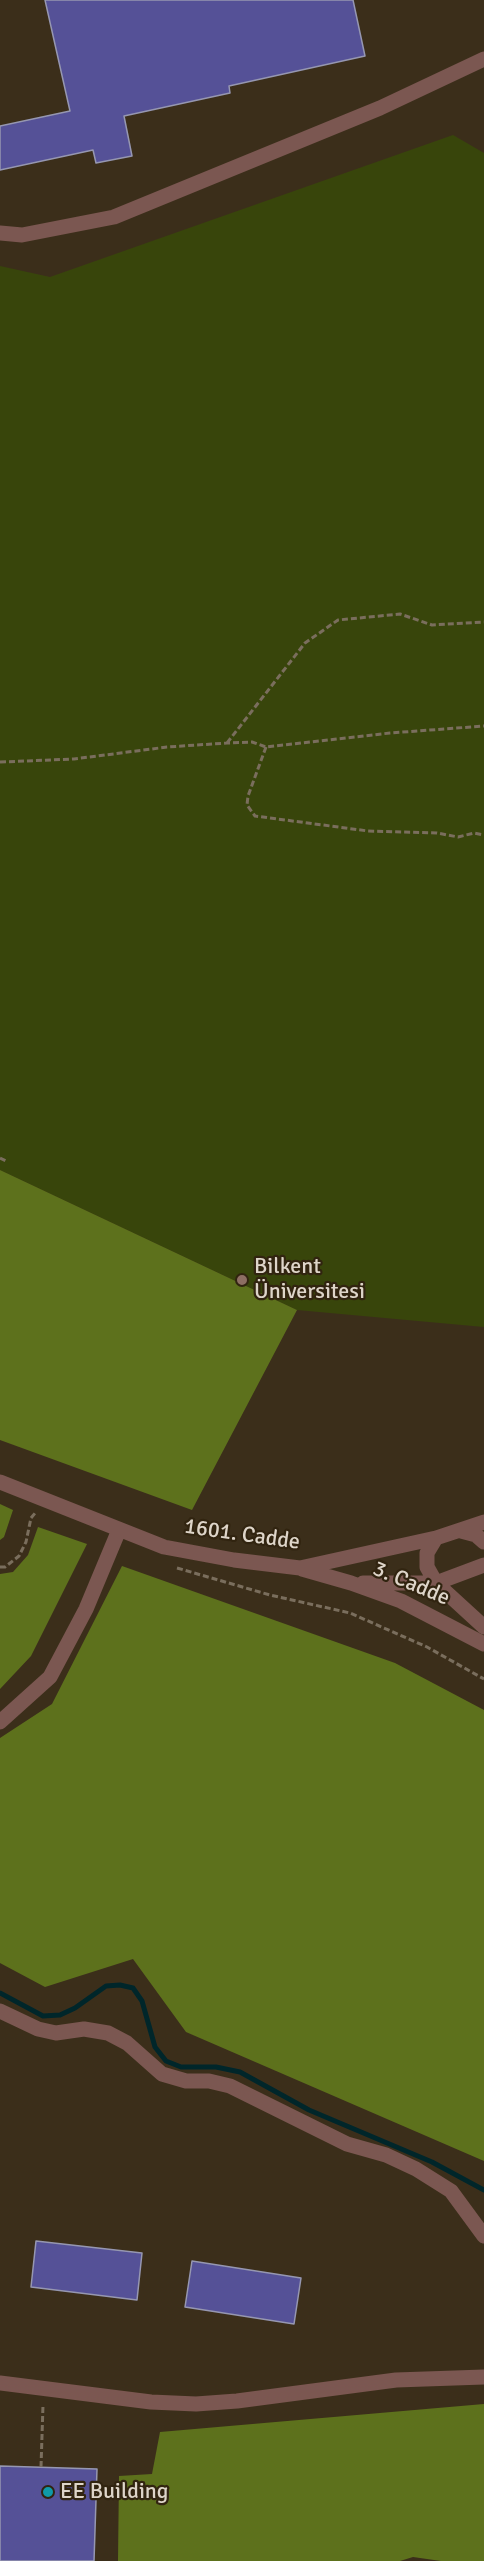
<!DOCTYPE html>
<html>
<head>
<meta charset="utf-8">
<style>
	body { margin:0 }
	canvas { display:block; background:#3b2e1a }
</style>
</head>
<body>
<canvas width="484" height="2561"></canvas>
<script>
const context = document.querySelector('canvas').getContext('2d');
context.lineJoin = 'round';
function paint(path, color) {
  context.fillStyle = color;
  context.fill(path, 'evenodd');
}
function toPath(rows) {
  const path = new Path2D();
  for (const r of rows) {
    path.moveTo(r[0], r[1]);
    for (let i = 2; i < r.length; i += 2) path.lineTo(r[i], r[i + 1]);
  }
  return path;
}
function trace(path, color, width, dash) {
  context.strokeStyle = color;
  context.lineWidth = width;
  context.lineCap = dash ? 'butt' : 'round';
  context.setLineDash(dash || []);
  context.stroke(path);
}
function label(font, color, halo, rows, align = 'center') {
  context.font = font + ' Signika,sans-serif';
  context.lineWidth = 4.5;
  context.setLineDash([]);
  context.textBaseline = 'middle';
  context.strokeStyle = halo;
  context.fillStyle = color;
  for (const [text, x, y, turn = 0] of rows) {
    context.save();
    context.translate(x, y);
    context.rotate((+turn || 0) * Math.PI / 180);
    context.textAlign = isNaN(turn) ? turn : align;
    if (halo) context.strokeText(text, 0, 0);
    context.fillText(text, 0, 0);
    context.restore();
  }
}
paint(toPath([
	[453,135,484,153,484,1327,297,1310,0,1170,0,266,50,277]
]), '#38450b');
paint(toPath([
	[0,1170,297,1310,192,1510,0,1440],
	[0,1504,13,1510,4,1537,0,1540],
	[38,1527,87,1544,31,1656,0,1689,0,1574,13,1572,28,1555],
	[122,1566,395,1663,484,1710,484,2161,186,2032,133,1959,45,1987,0,1963,0,1738,52,1704],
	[484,2404,484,2561,441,2561,413,2557,400,2561,118,2561,119,2476,152,2474,160,2432]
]), '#5d711c');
trace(toPath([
	[0,1993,43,2016,60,2015,75,2008,106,1986,120,1985,133,1988,142,2001,155,2047,166,2061,181,2067,216,2067,240,2072,309,2110,432,2162,484,2190]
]), '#00262a', 5);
const building = toPath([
	[45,0,353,0,365,56,229,86,230,93,124,116,132,156,96,163,93,150,0,170,0,126,70,111,45,0],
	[36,2241,142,2253,137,2300,31,2287,36,2241],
	[192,2261,301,2278,294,2324,185,2307,192,2261],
	[0,2466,97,2469,94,2561,0,2561,0,2466]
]);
paint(building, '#555197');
trace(building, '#9697b1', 1.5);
trace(toPath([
	[227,743,305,643,338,620,400,614,432,625,484,622],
	[266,747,248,796,247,805,255,816,368,831,437,833,458,837,474,833,484,835],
	[0,762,74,759,167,747,227,743,252,742,266,747,390,733,484,726],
	[0,1158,6,1161],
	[0,1567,5,1567,19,1556,26,1542,31,1518,36,1512],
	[177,1568,270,1595,350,1613,427,1647,484,1679],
	[41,2467,43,2405]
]), '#7a6e5d', 3, [6, 3]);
trace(toPath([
	[0,233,22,235,114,217,380,108,484,59],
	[0,1482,164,1547,234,1560,300,1568,436,1538,484,1522],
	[461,1531,476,1535,484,1542],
	[436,1538,427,1553,427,1567,436,1583,484,1627],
	[302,1569,351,1583,401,1601,484,1644],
	[363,1583,436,1583,484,1565],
	[0,1722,50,1677,86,1609,119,1530],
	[0,2011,38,2029,56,2033,84,2029,108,2033,127,2043,162,2074,186,2081,209,2081,230,2086,347,2144,386,2155,416,2169,451,2191,484,2236],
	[0,2383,151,2402,196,2404,237,2401,396,2380,484,2377]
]), '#7b5751', 15);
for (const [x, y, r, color] of [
	[242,1280,6,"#8d6e63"],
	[48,2492,6,"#0f9aa8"]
]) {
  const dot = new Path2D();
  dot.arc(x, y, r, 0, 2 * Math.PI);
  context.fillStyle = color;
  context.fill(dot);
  trace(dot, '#312410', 2);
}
label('22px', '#ded5c9', '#312410', [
	["Bilkent",254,1267],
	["Üniversitesi",254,1292],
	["EE Building",60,2492]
], 'left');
label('22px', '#ded5c9', '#312410', [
	["1601. Cadde",242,1535,8],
	["3. Cadde",411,1584,23]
]);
</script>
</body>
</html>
